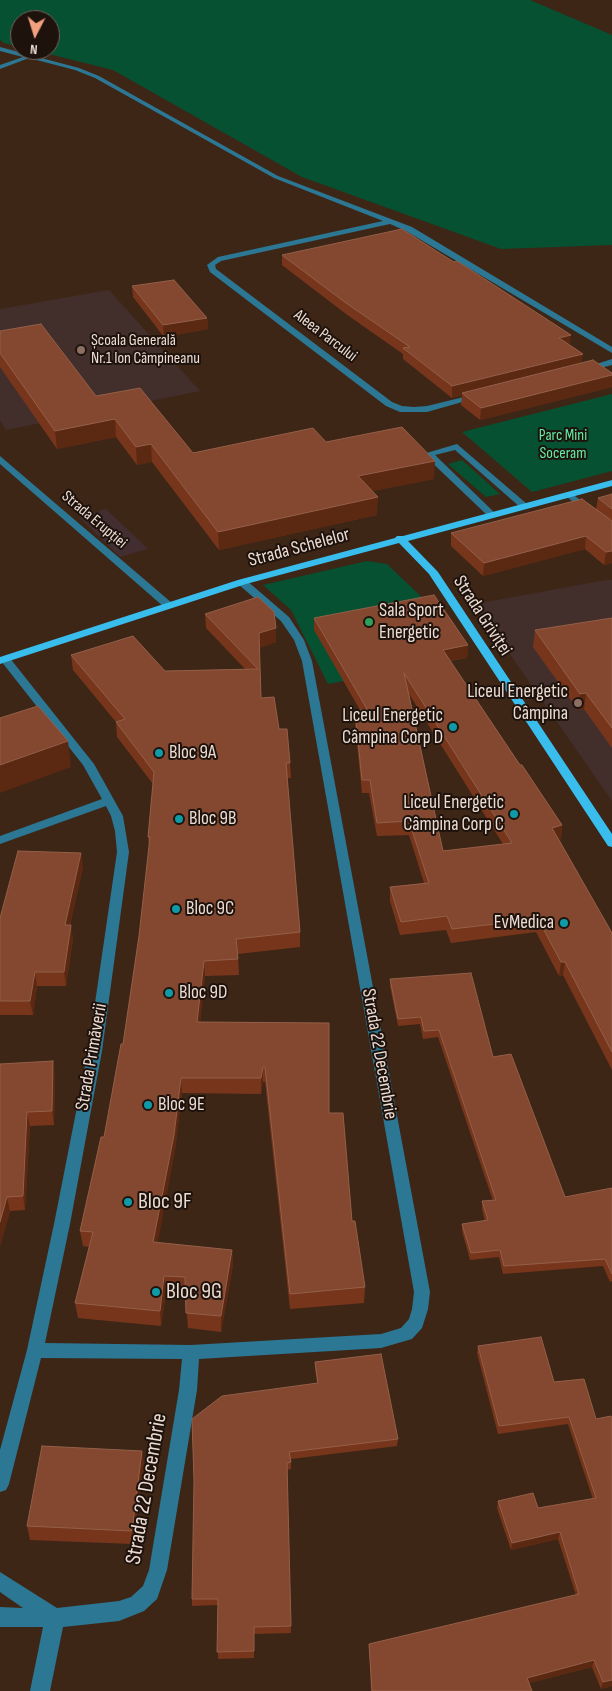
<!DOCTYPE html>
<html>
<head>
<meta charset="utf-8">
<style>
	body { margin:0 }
	#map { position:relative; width:612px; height:1691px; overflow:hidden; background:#3e2617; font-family:"Sofia Sans Condensed",sans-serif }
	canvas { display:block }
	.north { position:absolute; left:10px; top:10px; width:50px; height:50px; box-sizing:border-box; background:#1d120c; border:1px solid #70635c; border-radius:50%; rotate:185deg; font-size:14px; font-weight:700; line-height:20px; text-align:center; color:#ecdcd3 }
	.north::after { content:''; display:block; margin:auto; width:18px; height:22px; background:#f2a17e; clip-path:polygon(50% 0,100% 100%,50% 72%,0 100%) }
</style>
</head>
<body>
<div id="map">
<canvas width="612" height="1691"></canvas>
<div class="north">N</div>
</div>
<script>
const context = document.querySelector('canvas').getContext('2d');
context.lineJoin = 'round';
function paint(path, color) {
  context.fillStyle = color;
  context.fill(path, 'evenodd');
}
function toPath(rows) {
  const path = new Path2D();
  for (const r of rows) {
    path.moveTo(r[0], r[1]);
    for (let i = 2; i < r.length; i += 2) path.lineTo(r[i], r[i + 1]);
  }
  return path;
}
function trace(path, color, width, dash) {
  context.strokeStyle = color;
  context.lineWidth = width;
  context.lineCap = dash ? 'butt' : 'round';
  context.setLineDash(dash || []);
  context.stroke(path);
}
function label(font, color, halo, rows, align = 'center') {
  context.font = font + ' "Sofia Sans Condensed",sans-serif';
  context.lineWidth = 4;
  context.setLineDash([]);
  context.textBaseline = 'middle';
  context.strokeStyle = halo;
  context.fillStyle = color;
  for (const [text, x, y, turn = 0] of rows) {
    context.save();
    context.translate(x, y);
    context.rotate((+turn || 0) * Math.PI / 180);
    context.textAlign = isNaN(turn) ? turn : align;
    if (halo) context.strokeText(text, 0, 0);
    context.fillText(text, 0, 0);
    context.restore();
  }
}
paint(toPath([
	[106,509,148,549,120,557,79,517]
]), '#422e31');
paint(toPath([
	[109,290,200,391,6,430,0,420,0,309],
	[606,580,612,580,612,801,475,604]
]), '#422f2b');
paint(toPath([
	[0,0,530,0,612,35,612,245,501,249,302,177,113,70,33,50,50,50,50,20,20,20,20,47,4,43,0,40],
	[612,394,612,471,532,492,462,432],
	[462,460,500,494,486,497,448,464],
	[367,561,387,564,433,608,467,658,328,684,291,610,263,585]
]), '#055131');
paint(toPath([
	[0,47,79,68,99,76,278,176,412,227,612,347,612,353,406,231,390,224,221,261,215,265,216,269,392,402,402,406,414,407,427,406,476,394,480,397,427,412,400,412,386,406,210,272,207,265,218,257,383,221,274,178,95,78,75,70,29,58,0,69,0,65,23,57,0,51,0,47],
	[612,359,612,365,585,372,581,369,612,359],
	[457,444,527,504,527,508,521,508,455,450,435,455,497,515,492,518,489,517,423,454,457,444],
	[0,456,172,603,173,605,172,607,164,607,0,464,0,456],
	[570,492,612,525,612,533,567,497,565,495,570,492],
	[242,579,246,580,289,617,304,640,312,661,430,1292,428,1309,422,1328,412,1339,381,1348,199,1359,197,1390,167,1570,157,1599,144,1611,119,1621,63,1627,50,1691,30,1691,43,1627,0,1627,0,1607,23,1608,0,1592,0,1572,57,1608,119,1601,131,1597,143,1586,149,1570,179,1390,182,1359,41,1358,9,1484,6,1490,0,1492,0,1450,27,1350,54,1224,88,1051,117,852,115,831,111,816,106,806,0,844,0,836,102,799,83,765,1,661,1,657,9,657,94,764,123,816,129,852,102,1051,70,1224,45,1343,191,1345,381,1334,401,1328,409,1319,412,1309,414,1292,302,661,294,640,281,621,238,584,237,582,242,579]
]), '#2b7794');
paint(toPath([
	[612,480,612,486,408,541,438,572,612,834,612,847,608,846,429,574,399,543,246,584,0,664,0,657,238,580,395,538,397,536,403,536,612,480]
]), '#38bdec');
paint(toPath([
	[282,255,570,345,583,354,581,363,612,387,480,420,461,405,462,395,452,398,403,359,403,354,346,314,282,265],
	[132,286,207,318,208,329,164,337,133,297],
	[0,331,96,396,193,453,326,442,434,479,372,491,377,515,219,550,152,462,137,465,116,437,57,449,0,367],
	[612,494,612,563,604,565,585,549,483,576,451,546,451,533,596,509,598,498],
	[205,614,276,642,259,648,261,698,279,729,290,763,291,778,287,778,300,932,300,947,238,954,239,975,205,976,200,1022,329,1023,329,1113,365,1287,364,1303,290,1309,265,1082,263,1082,261,1094,182,1093,175,1150,157,1243,232,1250,233,1265,221,1332,188,1328,185,1292,166,1292,161,1326,78,1318,75,1303,89,1247,83,1246,80,1231,104,1137,123,1044,139,936,149,847,148,837,153,784,117,737,116,722,73,670,71,655,165,671,245,669,206,628],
	[314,618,468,645,467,658,450,661,520,765,562,825,561,839,559,839,612,933,612,1070,563,975,559,976,536,932,451,943,446,930,400,935,390,901,390,887,424,883,409,835,377,836,369,793,362,793,355,724,355,711,360,710,314,630],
	[409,694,503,844,443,851],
	[612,618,612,748,584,709,578,710,533,647,535,630],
	[83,867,70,925,73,939,66,986,37,986,33,1015,0,1015,0,918],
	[390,979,493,1057,565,1197,612,1188,612,1281,610,1282,603,1266,503,1274,499,1257,470,1260,462,1231,462,1224,485,1221,482,1209,482,1201,493,1201,438,1037,423,1039,420,1024,398,1026,390,986],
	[0,1064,55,1075,54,1125,30,1126,25,1210,10,1211,0,1246],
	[478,1346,554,1382,596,1419,612,1418,612,1686,601,1689,592,1667,529,1683,532,1691,371,1691,369,1644,576,1595,558,1539,511,1550,497,1508,498,1501,538,1508,593,1499,568,1424,498,1434,477,1353],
	[315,1362,398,1439,397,1446,291,1459,291,1469,287,1470,291,1633,254,1634,254,1658,218,1659,218,1605,192,1606,192,1599,317,1383,315,1369],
	[142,1451,144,1464,133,1544,30,1540,27,1526]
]), '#77361c');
paint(toPath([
	[207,318,208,329,164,337,163,325],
	[571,335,570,346,559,338],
	[583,354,581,365,462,393,462,395,452,398,452,386],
	[612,375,612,387,480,420,481,408],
	[115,419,116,437,57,449,55,431],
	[151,444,152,462,137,465,136,447],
	[435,461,434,479,358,494,358,476],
	[378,497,377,515,219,550,218,532],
	[586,536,585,549,483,576,484,563],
	[612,551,612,563,604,565,606,552],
	[276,628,276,642,259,648,259,633],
	[468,645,467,658,442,662,443,650],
	[586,693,584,709,578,710,580,694],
	[68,741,71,767,0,793,0,765],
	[562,825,561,839,550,841,552,828],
	[81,853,83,867,67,939,65,925],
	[71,925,73,939,66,986,64,972],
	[204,961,205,976,198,1038,197,1022],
	[561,962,565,962,563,975,559,976],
	[35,972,37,986,33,1015,30,1001],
	[53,1061,55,1075,54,1125,52,1111],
	[263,1067,263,1082,261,1094,261,1078],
	[181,1078,182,1093,175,1150,155,1258,153,1242],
	[27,1112,30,1126,25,1210,23,1196],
	[7,1197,10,1211,0,1246,0,1222],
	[232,1250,233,1265,221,1332,221,1316],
	[164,1276,166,1292,161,1326,160,1311],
	[142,1451,144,1464,133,1544,132,1531],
	[560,1532,558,1539,511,1550,512,1543],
	[594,1660,592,1667,526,1684,527,1678],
	[612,1680,612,1686,601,1689,603,1682]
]), '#5b2812');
const building = toPath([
	[402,229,441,254,454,262,457,261,571,335,559,338,583,354,452,386,403,348,410,347,346,303,282,255,402,229],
	[174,280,207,318,163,325,132,286,174,280],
	[41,324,96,396,140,388,193,453,313,428,326,442,402,427,435,461,358,476,378,497,218,532,151,444,136,447,115,419,55,431,0,353,0,331,41,324],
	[593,360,612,373,612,375,481,408,462,393,593,360],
	[612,494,612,509,598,498,612,494],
	[582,499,612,521,612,551,606,552,586,536,484,563,451,533,582,499],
	[434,595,468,645,443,650,520,765,522,765,562,825,552,828,612,933,612,1052,565,962,561,962,538,919,452,929,447,916,401,922,390,887,429,883,409,821,377,823,370,780,362,780,355,711,367,709,314,618,434,595],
	[404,673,512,843,443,851,404,673],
	[258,597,274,612,276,628,259,633,261,698,274,697,279,729,287,729,290,763,286,763,300,932,236,939,238,959,204,961,197,1022,329,1023,329,1113,343,1113,352,1221,355,1221,365,1287,290,1294,265,1067,263,1067,261,1078,181,1078,174,1135,153,1242,232,1250,221,1316,186,1313,185,1277,164,1276,160,1311,75,1303,93,1232,80,1231,101,1137,104,1137,121,1044,123,1044,139,936,150,837,148,837,154,772,116,722,125,719,71,655,133,636,165,671,258,669,205,614,258,597],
	[612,618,612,728,586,693,580,694,535,630,612,618],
	[38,706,68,741,0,765,0,718,38,706],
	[18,851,81,853,65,925,71,925,64,972,35,972,30,1001,0,1001,0,918,18,851],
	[471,973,493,1057,511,1054,565,1197,612,1188,612,1274,605,1259,504,1266,500,1250,471,1253,462,1224,488,1220,482,1201,496,1200,439,1030,424,1031,421,1017,398,1019,390,979,471,973],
	[53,1061,52,1111,27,1112,23,1196,7,1197,0,1222,0,1064,53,1061],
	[541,1337,554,1382,584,1379,596,1419,611,1416,612,1418,612,1680,603,1682,594,1660,527,1678,532,1691,372,1691,369,1644,579,1594,560,1532,512,1543,498,1501,533,1493,538,1508,596,1498,569,1417,499,1426,478,1346,541,1337],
	[381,1354,398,1439,289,1452,291,1462,287,1463,291,1626,254,1627,254,1651,217,1652,218,1599,192,1599,194,1481,192,1419,222,1396,318,1383,315,1362,381,1354],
	[42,1446,142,1451,132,1531,27,1526,42,1446]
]);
paint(building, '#83482f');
trace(building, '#945f49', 1);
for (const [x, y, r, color] of [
	[81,350,5,"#8d6e63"],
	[369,622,5,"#2e9e5b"],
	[578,703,5,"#8d6e63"],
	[453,727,5,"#0f9aa8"],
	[159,753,5,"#0f9aa8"],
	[514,814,5,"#0f9aa8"],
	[179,819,5,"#0f9aa8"],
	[176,909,5,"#0f9aa8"],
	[564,923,5,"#0f9aa8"],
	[169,993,5,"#0f9aa8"],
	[148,1105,5,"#0f9aa8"],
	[128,1202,5,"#0f9aa8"],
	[156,1292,5,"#0f9aa8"]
]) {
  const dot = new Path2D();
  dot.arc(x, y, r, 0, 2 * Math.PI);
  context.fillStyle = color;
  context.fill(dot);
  trace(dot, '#1d120c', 2);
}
label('16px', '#ecdcd3', '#1d120c', [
	["Aleea Parcului",325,336,37],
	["Strada Erupției",94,520,40]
]);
label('16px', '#ecdcd3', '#1d120c', [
	["Școala Generală",91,341],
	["Nr.1 Ion Câmpineanu",91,359]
], 'left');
label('16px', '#61eea5', '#1d120c', [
	["Parc Mini",563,436],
	["Soceram",563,454]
]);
label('19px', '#ecdcd3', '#1d120c', [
	["Strada Schelelor",299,548,-15],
	["Strada Griviței",482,616,57],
	["Strada 22 Decembrie",379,1054,80],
	["Strada Primăverii",92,1057,-80]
]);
label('19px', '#ecdcd3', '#1d120c', [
	["Sala Sport",379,611],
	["Energetic",379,633],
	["Liceul Energetic",568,692,"right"],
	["Câmpina",568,714,"right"],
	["Liceul Energetic",443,716,"right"],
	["Câmpina Corp D",443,738,"right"],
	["Bloc 9A",169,753],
	["Liceul Energetic",504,803,"right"],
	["Câmpina Corp C",504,825,"right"],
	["Bloc 9B",189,819],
	["Bloc 9C",186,909],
	["EvMedica",554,923,"right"],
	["Bloc 9D",179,993],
	["Bloc 9E",158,1105]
], 'left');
label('22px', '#ecdcd3', '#1d120c', [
	["Bloc 9F",138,1202],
	["Bloc 9G",166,1292]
], 'left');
label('22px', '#ecdcd3', '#1d120c', [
	["Strada 22 Decembrie",147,1489,-80]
]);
</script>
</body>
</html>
